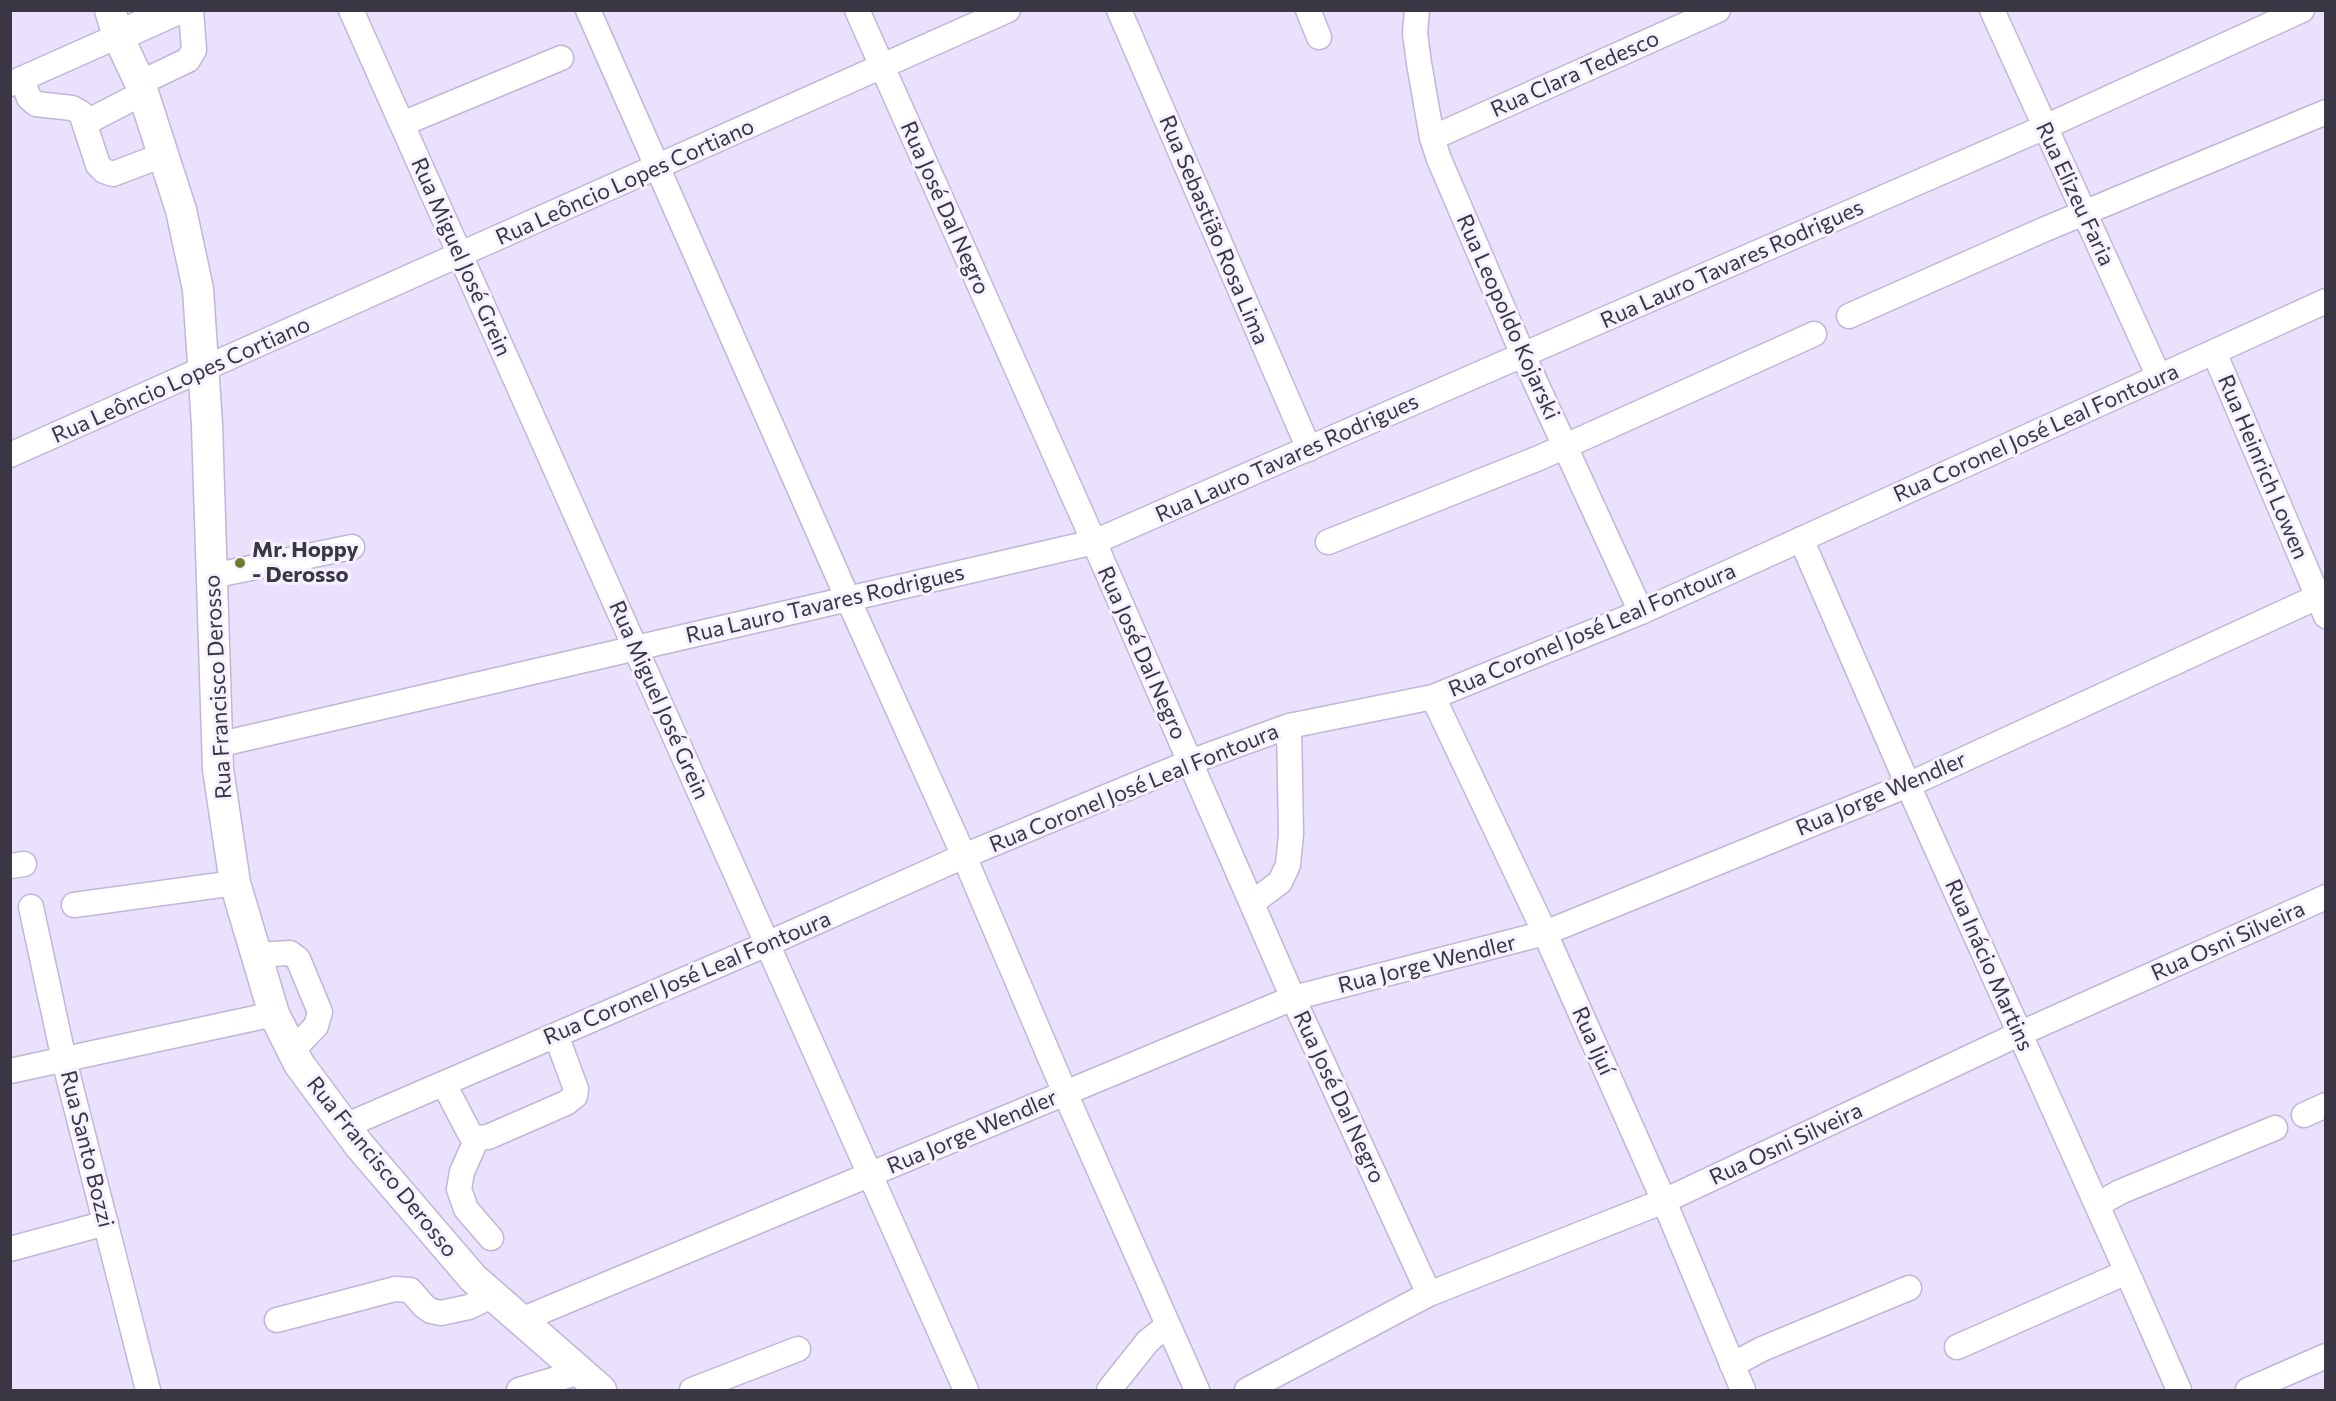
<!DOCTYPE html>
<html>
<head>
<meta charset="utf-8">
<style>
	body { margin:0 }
	#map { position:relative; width:2336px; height:1401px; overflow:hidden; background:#eae1fc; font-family:Commissioner,sans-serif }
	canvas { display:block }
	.frame { position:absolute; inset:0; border:12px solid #3a3643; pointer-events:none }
</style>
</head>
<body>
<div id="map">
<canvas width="2336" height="1401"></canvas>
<div class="frame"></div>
</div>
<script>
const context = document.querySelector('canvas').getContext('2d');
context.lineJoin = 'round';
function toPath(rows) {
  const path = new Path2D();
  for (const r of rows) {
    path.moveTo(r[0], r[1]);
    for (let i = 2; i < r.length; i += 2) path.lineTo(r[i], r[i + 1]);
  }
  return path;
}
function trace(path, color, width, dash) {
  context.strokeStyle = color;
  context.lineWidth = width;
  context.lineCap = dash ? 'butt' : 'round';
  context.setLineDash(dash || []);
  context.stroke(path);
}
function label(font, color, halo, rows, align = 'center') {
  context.font = font + ' Commissioner,sans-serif';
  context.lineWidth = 6;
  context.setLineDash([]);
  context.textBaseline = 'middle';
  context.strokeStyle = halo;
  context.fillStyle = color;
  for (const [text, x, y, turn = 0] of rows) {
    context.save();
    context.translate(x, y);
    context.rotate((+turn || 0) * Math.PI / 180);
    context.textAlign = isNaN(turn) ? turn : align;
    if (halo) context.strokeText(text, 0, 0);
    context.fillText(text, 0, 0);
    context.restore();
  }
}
const minor = toPath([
	[351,10,966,1390],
	[588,10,848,599,964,856,1065,1093,1197,1390],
	[857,10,1094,542,1293,998,1429,1294],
	[1119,10,1309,449],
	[1308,10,1319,37],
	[1417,10,1415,33,1419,63,1432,138,1439,159,1523,355,1641,612],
	[1992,10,2159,377],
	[22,79,29,98,36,104,72,108,81,113,98,165,104,171,113,174,163,155],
	[140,83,188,60,194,50,191,10],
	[10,84,118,36],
	[85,123,143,93],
	[402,124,561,58],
	[1432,138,1718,10],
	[1849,316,2043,230,2326,112],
	[2214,352,2326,616],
	[10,455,1008,10],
	[1801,539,1908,785,2127,1272,2179,1390],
	[1328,542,1539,458,1814,334],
	[212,576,352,547],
	[1433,697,1545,933,1664,1201,1743,1390],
	[217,745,1094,542,2045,127,2302,10],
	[10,866,24,864],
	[1252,903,1280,882,1288,865,1291,834,1289,726],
	[74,905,235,883],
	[31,907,64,1060,148,1390],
	[256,955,290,953,298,959,320,1012,316,1026,292,1051],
	[10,1071,274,1014],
	[444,1084,470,1134,477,1138,488,1137,566,1103,575,1096,576,1089,556,1035],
	[2304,1115,2326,1105],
	[345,1126,767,944,964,856,1190,762,1289,726,1433,697,1641,612,2326,301],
	[477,1138,462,1172,459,1189,466,1209,491,1238],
	[2097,1205,2120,1192,2275,1128],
	[10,1249,106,1223],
	[277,1320,395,1289,410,1290,424,1306,431,1311,441,1313,469,1307,493,1295],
	[521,1320,1293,998,1545,933,1908,785,2326,593],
	[1957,1347,2127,1272],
	[1732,1365,1762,1349,1909,1288],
	[519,1390,580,1372],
	[692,1390,798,1349],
	[1109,1390,1148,1341,1168,1325],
	[1247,1390,1429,1294,1664,1201,2019,1034,2326,897],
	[2248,1390,2326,1356]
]);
const major = toPath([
	[110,10,118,36,140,83,181,210,198,289,207,425,218,769,235,883,274,1014,299,1064,359,1145,473,1278,601,1390],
	[118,36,176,10]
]);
trace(minor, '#c1b6d7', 27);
trace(major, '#c1b6d7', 33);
trace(minor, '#fff', 24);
trace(major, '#fff', 30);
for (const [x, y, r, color] of [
	[240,563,6,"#698033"]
]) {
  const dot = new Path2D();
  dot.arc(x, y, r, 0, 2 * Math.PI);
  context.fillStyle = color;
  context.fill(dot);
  trace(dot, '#f5f1ff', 2);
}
label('22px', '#3a3643', '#f5f1ff', [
	["Rua Clara Tedesco",1575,74,-24],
	["Rua Leôncio Lopes Cortiano",625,182,-24],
	["Rua Elizeu Faria",2075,194,65],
	["Rua José Dal Negro",945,208,66],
	["Rua Sebastião Rosa Lima",1214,230,67],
	["Rua Miguel José Grein",461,257,66],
	["Rua Lauro Tavares Rodrigues",1732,264,-24],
	["Rua Leopoldo Kojarski",1508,317,66],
	["Rua Leôncio Lopes Cortiano",181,380,-24],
	["Rua Coronel José Leal Fontoura",2036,433,-24],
	["Rua Lauro Tavares Rodrigues",1287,458,-24],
	["Rua Heinrich Lowen",2263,467,67],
	["Rua Lauro Tavares Rodrigues",825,604,-13],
	["Rua Coronel José Leal Fontoura",1592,630,-23],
	["Rua José Dal Negro",1142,653,66],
	["Rua Francisco Derosso",218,687,-93],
	["Rua Miguel José Grein",659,700,66],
	["Rua Coronel José Leal Fontoura",1134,788,-22],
	["Rua Jorge Wendler",1881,794,-23],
	["Rua Osni Silveira",2228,941,-24],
	["Rua Jorge Wendler",1427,964,-14],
	["Rua Inácio Martins",1989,965,66],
	["Rua Coronel José Leal Fontoura",687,978,-23],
	["Rua Ijuí",1593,1041,66],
	["Rua José Dal Negro",1339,1097,65],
	["Rua Jorge Wendler",972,1132,-23],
	["Rua Osni Silveira",1786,1144,-25],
	["Rua Santo Bozzi",87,1149,76],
	["Rua Francisco Derosso",382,1167,51]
]);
label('bold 22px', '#3a3643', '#f5f1ff', [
	["Mr. Hoppy",252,550],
	["- Derosso",252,575]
], 'left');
</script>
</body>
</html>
